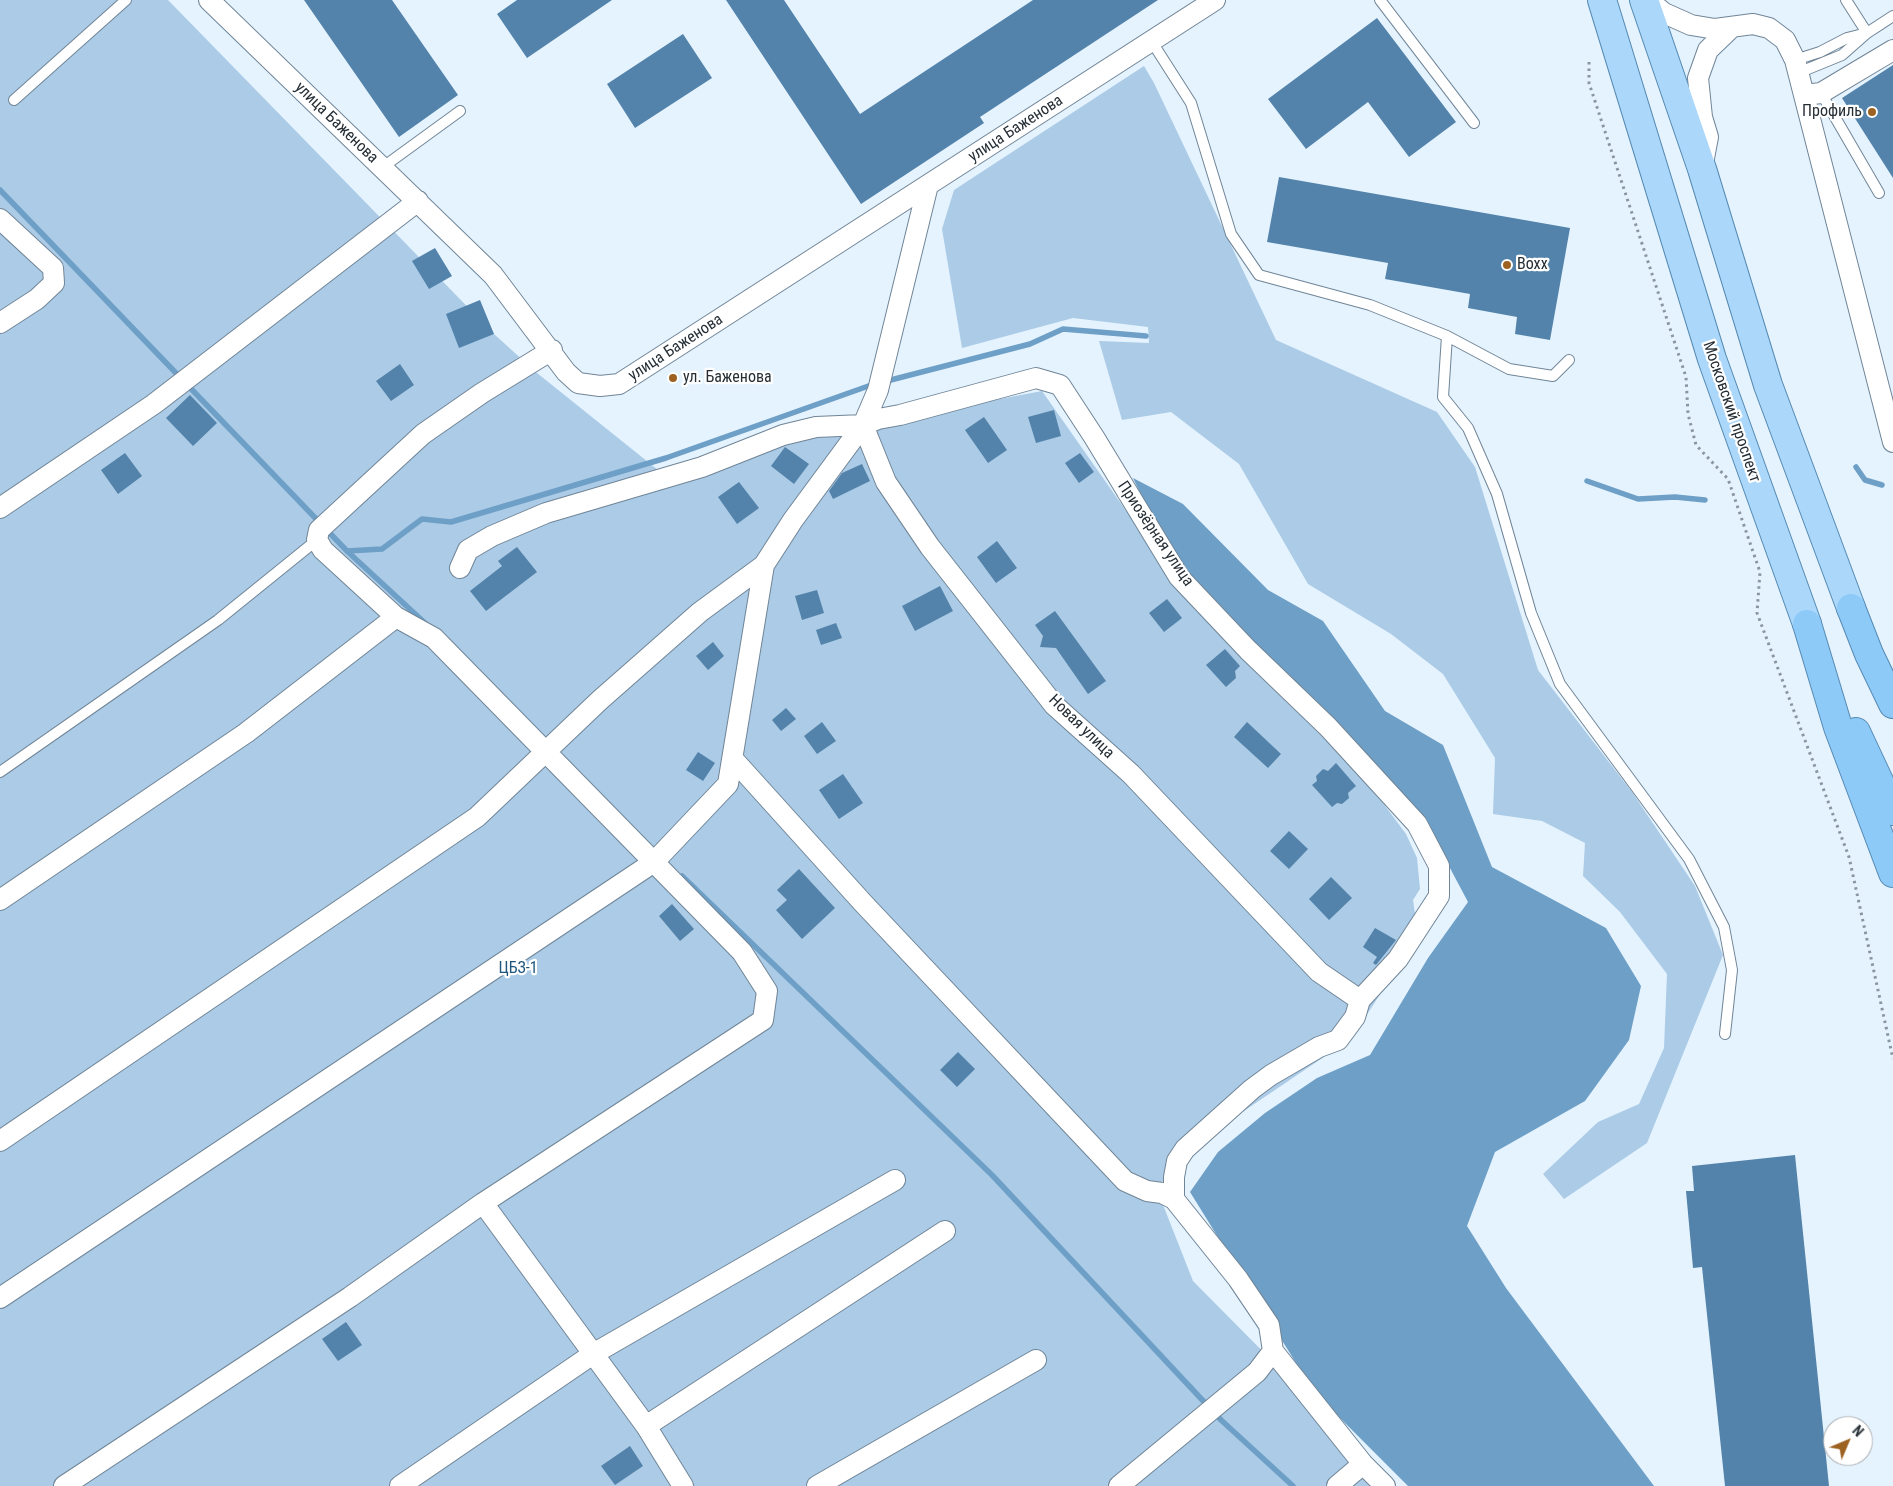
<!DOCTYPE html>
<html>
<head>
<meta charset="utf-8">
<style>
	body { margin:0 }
	#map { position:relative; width:1893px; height:1486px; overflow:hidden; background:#e5f3ff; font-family:"Roboto Condensed",sans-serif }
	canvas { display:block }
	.north { position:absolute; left:1823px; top:1416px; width:50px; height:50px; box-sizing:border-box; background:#fff; border:1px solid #a8abae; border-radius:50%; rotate:45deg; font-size:14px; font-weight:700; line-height:20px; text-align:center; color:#252e35 }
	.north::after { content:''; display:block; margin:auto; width:18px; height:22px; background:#9d6222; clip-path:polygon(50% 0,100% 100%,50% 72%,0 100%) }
</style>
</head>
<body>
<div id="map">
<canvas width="1893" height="1486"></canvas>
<div class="north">N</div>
</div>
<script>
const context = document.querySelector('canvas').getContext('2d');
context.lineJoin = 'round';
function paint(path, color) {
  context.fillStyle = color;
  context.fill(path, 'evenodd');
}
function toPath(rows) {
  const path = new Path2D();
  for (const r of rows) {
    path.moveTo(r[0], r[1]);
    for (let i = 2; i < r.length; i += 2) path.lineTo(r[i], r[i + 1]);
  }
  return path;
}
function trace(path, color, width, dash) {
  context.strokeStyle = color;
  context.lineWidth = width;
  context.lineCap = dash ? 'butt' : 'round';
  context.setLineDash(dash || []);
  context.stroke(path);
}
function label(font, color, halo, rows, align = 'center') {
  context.font = font + ' "Roboto Condensed",sans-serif';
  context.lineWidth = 4.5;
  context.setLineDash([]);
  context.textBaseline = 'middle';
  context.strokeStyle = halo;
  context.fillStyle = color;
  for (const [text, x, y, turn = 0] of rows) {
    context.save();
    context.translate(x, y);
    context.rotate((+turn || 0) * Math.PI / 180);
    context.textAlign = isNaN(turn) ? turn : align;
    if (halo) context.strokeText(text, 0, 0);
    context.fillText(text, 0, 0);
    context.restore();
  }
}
paint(toPath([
	[0,0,168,0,494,334,537,373,658,470,863,425,1042,391,1183,592,1252,669,1333,747,1377,795,1406,834,1417,858,1420,889,1413,900,1418,935,1352,1038,1235,1117,1156,1187,1193,1281,1396,1486,0,1486],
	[1144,66,1154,83,1276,340,1437,412,1475,467,1538,670,1632,792,1695,886,1723,955,1647,1143,1564,1199,1543,1174,1598,1122,1639,1104,1664,1048,1667,974,1620,912,1583,876,1585,843,1542,821,1493,814,1495,758,1443,674,1391,634,1308,584,1239,464,1171,412,1122,420,1099,341,1149,343,1148,327,1073,318,962,348,942,229,954,190]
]), '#abcbe6');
paint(toPath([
	[1133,478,1183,504,1268,590,1323,621,1385,711,1443,745,1492,867,1606,928,1641,986,1629,1040,1585,1101,1495,1152,1467,1226,1506,1288,1654,1486,1408,1486,1314,1392,1190,1192,1218,1152,1265,1113,1317,1078,1370,1055,1428,958,1468,902,1433,836,1175,565]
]), '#6e9fc6');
trace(toPath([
	[0,190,347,551,426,624],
	[883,382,1030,344,1063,329,1146,336],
	[1856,467,1865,480,1882,485],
	[1587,481,1638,499,1675,497,1705,500],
	[347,551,382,549,422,519,451,522,666,458,874,384],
	[682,876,992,1175,1221,1420,1293,1486]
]), '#6e9fc6', 5.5);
paint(toPath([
	[304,0,392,0,458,95,399,137],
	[517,0,612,0,527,58,497,14],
	[726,0,784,0,860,114,1033,0,1158,0,980,117,984,123,861,204],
	[1377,18,1456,122,1409,157,1368,102,1306,149,1268,99],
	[683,34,712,78,635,128,607,84],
	[1893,65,1893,178,1842,98],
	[1279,177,1570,228,1550,340,1515,334,1517,317,1468,308,1470,294,1385,279,1388,263,1267,242],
	[435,248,452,276,429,289,412,261],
	[480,300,494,334,459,348,446,314],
	[400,364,414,385,391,401,376,381],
	[190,395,217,423,193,446,166,418],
	[1054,410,1061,436,1036,443,1028,417],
	[984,417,1007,450,988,463,965,430],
	[785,447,809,464,794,484,771,466],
	[125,453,142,476,118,494,101,470],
	[1080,453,1094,472,1079,483,1065,463],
	[862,464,870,481,833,499,829,491,842,473],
	[739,482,759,508,737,524,718,497],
	[997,541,1017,568,996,583,977,557],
	[517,547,537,572,486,611,470,591,502,566,498,561],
	[940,586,953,611,915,631,902,606],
	[817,590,824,613,802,620,795,596],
	[1167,599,1182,618,1164,632,1149,613],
	[1055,611,1106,681,1088,694,1056,648,1040,647,1043,636,1035,625],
	[836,623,842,638,821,645,816,630],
	[713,642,724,656,708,670,696,656],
	[1225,649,1240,666,1235,671,1236,678,1226,687,1206,665],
	[786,708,796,719,781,731,772,720],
	[822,722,836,741,817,754,804,736],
	[1247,722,1281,754,1268,768,1234,737],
	[698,752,715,763,703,781,686,770],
	[1336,763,1356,786,1348,793,1349,798,1342,804,1337,803,1332,807,1312,785,1317,781,1316,776,1323,769,1328,771],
	[843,774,863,803,839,819,819,790],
	[1289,831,1308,849,1289,869,1270,851],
	[799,869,835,908,802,939,776,910,787,900,777,890],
	[1331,877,1352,898,1329,920,1309,899],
	[672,904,694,929,680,941,659,916],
	[1375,928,1396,940,1376,965,1373,963,1377,957,1363,947],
	[958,1052,975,1069,957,1087,940,1070],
	[1795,1155,1829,1486,1725,1486,1702,1267,1693,1268,1686,1191,1694,1191,1692,1166],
	[346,1322,362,1345,338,1361,322,1339],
	[630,1446,643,1466,615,1485,601,1466]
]), '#5383aa');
const service = toPath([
	[1380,0,1474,123],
	[1846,0,1867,33],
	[1152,42,1191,103,1231,234,1259,275,1370,305,1447,336,1443,397,1468,428,1497,494,1531,613,1560,684,1689,859,1724,927,1732,970,1725,1034],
	[1795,60,1820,52,1847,38,1863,34],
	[1798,73,1842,55,1867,33,1893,16],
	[1821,93,1879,193],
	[14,100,126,0],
	[383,167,460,111],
	[1447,336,1509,369,1553,376,1569,360],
	[0,772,218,620,317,540]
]);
const minor = toPath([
	[209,0,493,275,566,372,578,383,600,386,619,384,1215,0],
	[1648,0,1664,13,1691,25,1715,29,1753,24,1769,28,1785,40,1795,60,1893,442],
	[1804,95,1821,93,1893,50],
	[1702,169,1708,137,1702,117,1698,78,1708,50,1732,27],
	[0,219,53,268,54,283,37,299,0,323],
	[552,350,482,393,423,434,319,530,317,540,323,550,396,617,434,638,742,952,767,991,763,1020,483,1203,646,1426,683,1486],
	[863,425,886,482,930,547,1054,705,1131,774,1319,972,1360,1000,1355,1017,1338,1040,1319,1047,1271,1075,1252,1089,1185,1149,1177,1161,1174,1177,1174,1199],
	[0,508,154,404,418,201],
	[460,568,468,550,492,536,546,513,702,467,783,435,816,427,863,425,878,419,900,415,1036,378,1060,385,1094,437,1179,577,1248,650,1328,727,1417,824,1439,866,1439,896,1398,959,1360,1000],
	[733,759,863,903,1125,1181,1147,1191,1162,1193,1174,1199,1238,1279,1269,1325,1273,1351,1257,1372,1119,1486],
	[0,900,246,733,396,617],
	[0,1141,477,817,600,700,700,612,764,565],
	[0,1298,654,862,728,784,764,565,793,520,863,425,878,390,928,185],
	[1273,1351,1363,1464,1337,1486],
	[646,1426,945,1231],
	[1363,1464,1385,1486],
	[64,1486,350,1297,483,1203],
	[400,1486,593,1354,895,1180],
	[817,1486,1036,1360]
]);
const primary = toPath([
	[1602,0,1712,359,1807,624],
	[1644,0,1702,169,1768,385,1851,608]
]);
const trunk = toPath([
	[1851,608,1869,654,1893,704],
	[1807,624,1838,727,1893,873],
	[1856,732,1893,811]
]);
trace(service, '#708597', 12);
trace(minor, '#708597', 22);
trace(primary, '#568ab2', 30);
trace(trunk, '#568ab2', 30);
trace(toPath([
	[1589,62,1589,83,1686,377,1688,414,1696,445,1728,479,1760,572,1757,613,1849,857,1893,1059]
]), '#89959f', 3, [2.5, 4]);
trace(service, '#fff', 10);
trace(minor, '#fff', 20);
trace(primary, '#aad7fa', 28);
trace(trunk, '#8ecaf8', 28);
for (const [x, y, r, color] of [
	[1872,112,5,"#9d6222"],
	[1507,265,5,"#9d6222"],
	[673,378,5,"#9d6222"]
]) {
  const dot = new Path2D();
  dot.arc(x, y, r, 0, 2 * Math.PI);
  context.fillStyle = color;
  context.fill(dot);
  trace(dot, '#fff', 2);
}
label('16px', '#252e35', '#fff', [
	["Профиль",1862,112,"right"],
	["Boxx",1517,265],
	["ул. Баженова",683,378]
], 'left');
label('16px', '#252e35', '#fff', [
	["улица Баженова",336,123,44],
	["улица Баженова",1016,129,-33],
	["улица Баженова",676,348,-33],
	["Московский проспект",1731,412,71],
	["Приозёрная улица",1155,534,56],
	["Новая улица",1081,727,44]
]);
label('16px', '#1d557c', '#fff', [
	["ЦБЗ-1",518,969]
]);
</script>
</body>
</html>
